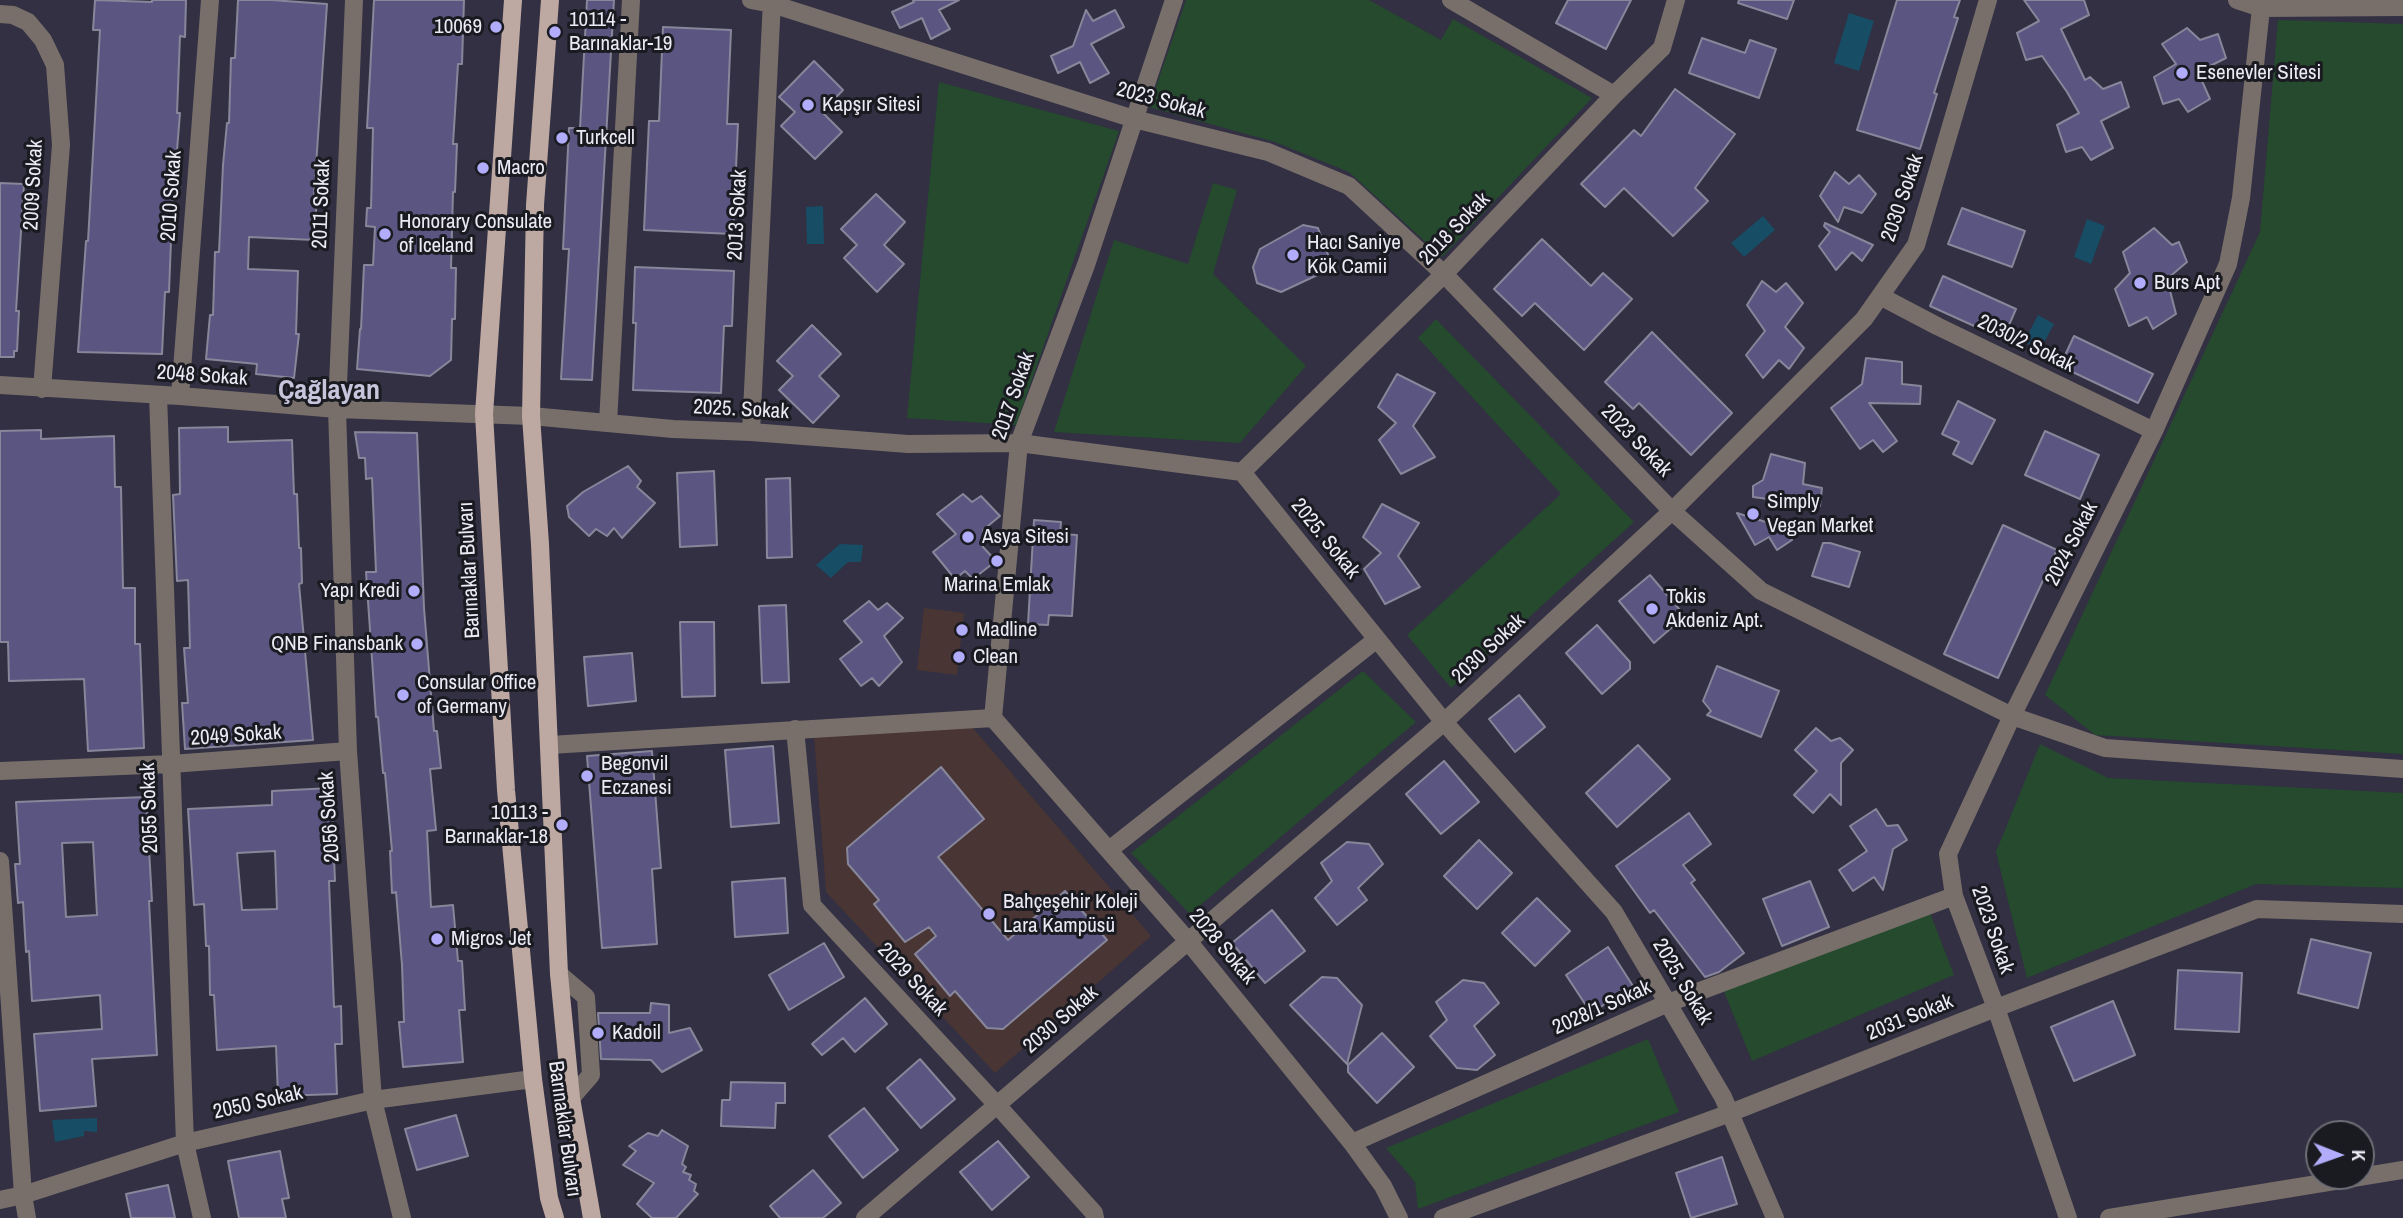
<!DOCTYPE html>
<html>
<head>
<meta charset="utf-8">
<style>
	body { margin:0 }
	#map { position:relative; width:2403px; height:1218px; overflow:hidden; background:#323042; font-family:"Archivo Narrow",sans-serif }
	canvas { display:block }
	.north { position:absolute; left:2305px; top:1120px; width:70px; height:70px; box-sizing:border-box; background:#1a1a21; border:2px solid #6e6d76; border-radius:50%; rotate:91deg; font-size:19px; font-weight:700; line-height:28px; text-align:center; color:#ebeaf5 }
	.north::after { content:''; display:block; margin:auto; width:24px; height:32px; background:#b1adfa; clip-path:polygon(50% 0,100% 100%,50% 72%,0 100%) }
</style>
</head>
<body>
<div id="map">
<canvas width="2403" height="1218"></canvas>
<div class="north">K</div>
</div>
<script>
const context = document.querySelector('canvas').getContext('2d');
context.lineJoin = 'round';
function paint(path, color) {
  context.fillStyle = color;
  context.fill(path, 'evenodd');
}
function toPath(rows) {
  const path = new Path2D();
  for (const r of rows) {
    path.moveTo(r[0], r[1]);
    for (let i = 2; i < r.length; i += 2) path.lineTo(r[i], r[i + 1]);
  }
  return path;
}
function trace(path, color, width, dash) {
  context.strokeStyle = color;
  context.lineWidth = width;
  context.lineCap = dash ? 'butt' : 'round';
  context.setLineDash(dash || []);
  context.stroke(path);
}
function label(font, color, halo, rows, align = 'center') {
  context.font = font + ' "Archivo Narrow",sans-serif';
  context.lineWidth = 6;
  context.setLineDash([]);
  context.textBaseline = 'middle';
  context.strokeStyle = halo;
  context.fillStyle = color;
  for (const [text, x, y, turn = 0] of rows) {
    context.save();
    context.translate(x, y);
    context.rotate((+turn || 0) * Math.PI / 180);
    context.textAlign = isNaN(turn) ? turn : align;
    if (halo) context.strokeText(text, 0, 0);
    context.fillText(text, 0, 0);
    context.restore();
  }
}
paint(toPath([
	[924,608,964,613,957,675,917,670],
	[972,727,1151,936,995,1073,826,892,814,736]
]), '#493533');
paint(toPath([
	[1186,0,1369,0,1441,40,1453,19,1592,98,1442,257,1349,172,1275,142,1149,107],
	[2278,20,2403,24,2403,754,2095,735,2045,695,2260,232],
	[939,82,1119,131,1016,425,907,418],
	[1213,183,1237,190,1213,274,1306,366,1240,443,1054,432,1114,240,1188,264],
	[1436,319,1634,522,1451,688,1407,635,1561,494,1418,338],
	[1363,671,1416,722,1190,914,1131,853],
	[2040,744,2108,778,2403,793,2403,888,2256,884,2027,978,1996,852],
	[1925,900,1954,975,1752,1061,1719,979],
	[1648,1039,1679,1112,1418,1209,1415,1182,1386,1148]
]), '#254a2e');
paint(toPath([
	[1849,13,1874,21,1859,71,1834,63],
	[823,206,824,244,807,244,806,207],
	[1763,216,1775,230,1744,257,1731,243],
	[2087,219,2105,226,2091,264,2074,257],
	[2038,315,2054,324,2040,350,2024,342],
	[840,544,863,545,861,562,848,562,831,578,816,565],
	[97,1118,97,1132,84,1131,84,1136,55,1142,52,1120]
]), '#174d65');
const building = toPath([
	[95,0,152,2,152,0,186,0,185,37,180,36,177,113,180,113,176,163,174,163,169,292,165,292,162,354,78,352,86,241,88,241,100,30,93,30,95,0],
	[238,0,272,0,327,4,314,195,317,196,314,240,249,237,248,269,298,271,296,334,299,334,294,378,256,374,257,364,206,359,210,315,213,315,215,252,219,252,223,165,227,123,229,123,231,58,235,58,238,0],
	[374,0,464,0,462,64,458,64,453,144,457,144,455,192,453,192,451,268,456,268,455,319,452,319,451,360,430,376,357,369,360,329,361,329,364,265,373,265,375,227,366,226,367,208,371,208,373,128,367,128,374,0],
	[587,0,614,0,592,380,561,379,569,249,563,249,569,128,580,128,587,0],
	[913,0,959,0,939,10,950,29,931,39,922,18,900,28,892,12,914,2,913,0],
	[1568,0,1631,0,1606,49,1556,23,1568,0],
	[1739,0,1794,0,1787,19,1738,3,1739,0],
	[1897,0,1960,0,1954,17,1958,18,1934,93,1937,94,1920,149,1857,130,1897,0],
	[2024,0,2084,0,2089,15,2061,29,2085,80,2090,77,2103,89,2121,82,2129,107,2101,121,2113,148,2091,160,2082,147,2066,152,2057,125,2079,113,2067,92,2042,56,2026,60,2017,33,2039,21,2024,0],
	[1086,10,1093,21,1115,10,1124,27,1091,44,1109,73,1090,83,1080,62,1058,73,1051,56,1073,46,1086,10],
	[663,27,731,30,727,124,738,124,733,234,644,230,649,121,659,121,663,27],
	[2187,28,2200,40,2218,34,2226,58,2198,72,2210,99,2188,112,2179,99,2163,104,2154,77,2176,64,2162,44,2187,28],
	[1702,38,1745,53,1750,40,1776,49,1759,98,1689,73,1702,38],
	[814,61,843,90,822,112,842,132,815,159,781,126,795,112,779,97,814,61],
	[1675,89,1735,134,1695,188,1708,201,1673,236,1624,188,1605,207,1581,184,1634,130,1641,136,1675,89],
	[1835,172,1849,184,1859,175,1876,194,1862,213,1844,207,1838,222,1820,196,1835,172],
	[0,183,24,184,16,311,19,311,17,351,14,351,14,357,0,357,0,183],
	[876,194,905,222,884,245,904,264,877,292,844,258,857,245,841,229,876,194],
	[1962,208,2025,231,2012,267,1948,244,1962,208],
	[1825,223,1873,245,1862,261,1852,252,1836,270,1819,246,1830,232,1824,226,1825,223],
	[1303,225,1318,228,1330,260,1326,271,1281,292,1257,283,1253,267,1260,249,1303,225],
	[2154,228,2172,245,2179,242,2187,262,2167,279,2176,314,2153,329,2147,317,2129,326,2115,289,2130,273,2123,252,2154,228],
	[1542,239,1591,286,1603,273,1632,299,1584,350,1535,303,1522,316,1494,289,1542,239],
	[635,267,734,271,732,326,724,326,721,393,633,390,636,323,633,323,635,267],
	[1943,276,2016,309,2003,339,1930,306,1943,276],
	[1762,281,1776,292,1786,283,1803,303,1785,327,1804,348,1789,369,1779,360,1763,378,1746,355,1765,331,1747,305,1762,281],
	[812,325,841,354,819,376,839,396,813,423,779,390,793,376,777,361,812,325],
	[1652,332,1732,413,1691,455,1639,403,1633,409,1605,382,1652,332],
	[2074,336,2153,374,2138,403,2060,366,2074,336],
	[1866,358,1902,362,1902,384,1921,386,1920,404,1869,403,1897,441,1883,452,1873,440,1860,449,1831,408,1862,384,1866,358],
	[1397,374,1435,393,1413,426,1435,457,1401,474,1379,440,1396,423,1378,407,1397,374],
	[1958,401,1995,420,1972,464,1953,454,1959,442,1942,434,1958,401],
	[228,427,228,442,292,440,294,494,297,494,299,548,301,548,302,583,299,584,313,740,185,749,182,703,188,703,184,648,190,648,188,580,177,581,173,495,180,494,179,428,228,427],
	[41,430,41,439,114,436,115,487,121,487,123,588,135,588,135,644,140,644,144,748,88,751,84,679,9,681,8,642,0,642,0,431,41,430],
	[2045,431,2099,455,2080,499,2025,475,2045,431],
	[355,432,417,433,424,608,434,731,437,731,441,768,430,769,436,830,427,831,431,907,453,905,458,961,462,961,465,1010,459,1010,463,1062,403,1067,399,1022,404,1022,402,965,396,892,392,893,390,851,392,851,385,773,383,773,378,717,376,717,366,572,376,572,372,478,366,479,365,458,359,458,355,432],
	[1771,454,1805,463,1803,484,1822,488,1820,506,1753,497,1753,486,1763,480,1771,454],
	[628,466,641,481,637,487,655,503,622,538,614,528,607,536,596,529,589,536,569,517,567,506,583,492,628,466],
	[714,471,717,545,680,547,677,473,714,471],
	[790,478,792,557,767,558,766,479,790,478],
	[963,494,972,502,981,496,1000,516,983,530,983,547,996,561,973,579,965,571,955,579,933,552,956,534,937,514,963,494],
	[1382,504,1419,523,1398,556,1420,587,1385,604,1364,569,1381,553,1363,537,1382,504],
	[1737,513,1785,528,1792,540,1777,550,1769,537,1755,545,1737,513],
	[1034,520,1061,522,1060,534,1077,535,1072,616,1049,615,1048,625,1028,624,1034,520],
	[2003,525,2057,550,1998,678,1944,654,2003,525],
	[1823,543,1830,543,1860,552,1849,587,1812,576,1823,543],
	[1650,575,1685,616,1654,643,1619,601,1650,575],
	[869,601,878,610,887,603,903,618,884,636,902,662,879,686,872,678,861,686,840,659,862,642,844,621,869,601],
	[786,605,789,682,762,683,759,606,786,605],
	[680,622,714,622,715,696,682,697,680,622],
	[1597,625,1630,662,1630,669,1602,694,1566,653,1597,625],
	[632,653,636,701,588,706,584,657,632,653],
	[1717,666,1779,691,1761,737,1707,715,1711,711,1703,701,1717,666],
	[1519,695,1545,727,1515,752,1489,719,1519,695],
	[1816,728,1831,741,1840,738,1853,750,1841,763,1841,805,1830,794,1813,813,1794,795,1817,771,1795,750,1816,728],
	[1638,745,1670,779,1617,827,1586,793,1638,745],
	[773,746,779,823,731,827,725,750,773,746],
	[652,751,661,868,652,869,657,944,602,948,587,756,652,751],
	[1444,761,1479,802,1441,834,1406,794,1444,761],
	[941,767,984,819,938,857,1008,940,1065,891,1107,940,1003,1029,987,1028,955,991,950,996,915,954,936,936,929,927,905,942,874,904,879,900,848,864,847,848,941,767],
	[331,788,335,881,329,881,334,1007,341,1006,342,1044,335,1044,337,1094,278,1096,276,1046,217,1050,214,995,210,995,209,946,206,946,204,904,194,905,188,809,272,805,272,791,331,788],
	[275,851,277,909,242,910,237,853,275,851],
	[146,797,152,901,149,901,157,1055,92,1059,96,1106,40,1111,34,1034,102,1029,100,995,32,1001,29,951,26,952,23,902,18,903,15,864,20,864,16,802,146,797],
	[93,842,97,915,66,917,62,843,93,842],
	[1876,809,1887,826,1898,825,1907,840,1893,849,1883,890,1874,877,1853,891,1839,870,1867,851,1850,826,1876,809],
	[1689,813,1711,844,1683,865,1695,880,1691,883,1744,953,1719,972,1705,977,1654,910,1650,913,1616,866,1689,813],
	[1479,840,1512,873,1477,909,1444,876,1479,840],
	[1347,842,1369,844,1383,864,1358,888,1367,900,1337,925,1315,898,1332,881,1321,863,1347,842],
	[785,878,788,933,735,937,732,882,785,878],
	[1810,881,1829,927,1782,946,1763,899,1810,881],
	[1537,898,1570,931,1535,966,1502,933,1537,898],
	[1272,910,1305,951,1265,983,1232,943,1272,910],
	[2311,939,2371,953,2358,1008,2298,993,2311,939],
	[824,943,844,977,789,1010,769,975,824,943],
	[1608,947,1633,986,1591,1013,1566,975,1608,947],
	[2178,970,2242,973,2239,1032,2175,1029,2178,970],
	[1322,977,1337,978,1362,1005,1347,1064,1290,1005,1322,977],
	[1463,980,1484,983,1499,1003,1474,1026,1495,1055,1477,1070,1457,1068,1430,1036,1447,1020,1436,1002,1463,980],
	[865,998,887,1024,855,1052,843,1038,822,1055,812,1044,865,998],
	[2113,1001,2135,1055,2074,1081,2051,1027,2113,1001],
	[651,1003,669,1005,669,1033,690,1028,702,1050,662,1072,651,1060,601,1059,598,1013,650,1013,651,1003],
	[1382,1033,1414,1067,1377,1103,1348,1072,1348,1065,1382,1033],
	[920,1059,955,1099,921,1128,887,1088,920,1059],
	[731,1082,785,1083,785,1103,776,1103,775,1128,721,1126,722,1100,730,1100,731,1082],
	[864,1108,898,1150,863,1178,829,1136,864,1108],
	[456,1115,468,1156,417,1170,405,1129,456,1115],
	[662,1130,688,1146,682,1164,686,1167,683,1172,691,1175,689,1180,696,1184,694,1191,698,1194,676,1218,652,1218,637,1204,654,1183,623,1165,636,1151,629,1146,648,1133,658,1136,662,1130],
	[998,1141,1029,1177,992,1210,960,1172,998,1141],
	[280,1151,289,1198,282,1199,286,1218,239,1218,228,1161,280,1151],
	[1722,1157,1737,1204,1691,1218,1676,1173,1722,1157],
	[813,1170,841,1203,823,1218,780,1218,770,1206,813,1170],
	[168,1185,175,1218,131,1218,126,1194,168,1185]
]);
paint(building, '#5b5681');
trace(building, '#87869a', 2);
trace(toPath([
	[354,0,337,409,348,751,373,1100,402,1218],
	[751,0,772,4,1134,119,1268,152,1349,186,1444,274,1672,511,1761,591,2012,716,1948,854,1954,896,1996,1008,2068,1218],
	[1451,0,1614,95],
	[2237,0,2261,8,2403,7],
	[2261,8,2241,198,2228,264,2154,431,2012,716,2105,748,2403,769],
	[0,14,13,15,28,22,43,40,55,65,61,145,42,389],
	[1880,296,1937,326,2154,431],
	[0,385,180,396,337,409,531,416,673,429,751,432,908,444,1019,443,1242,472,1444,722,1614,912,1723,1097,1775,1218],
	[158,395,185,1143,202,1218],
	[180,396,210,0],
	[608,423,631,0],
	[751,432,772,0],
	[1242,472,1444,274,1614,95,1662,48,1676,0],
	[993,718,1188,941,1352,1143,1383,1186,1399,1218],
	[795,729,812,905,997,1105,1094,1213,1095,1218],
	[550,745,993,718,1019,443,1086,265,1174,0],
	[0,771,171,764,348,751],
	[1109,850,1377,639],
	[0,861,23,1195,27,1218],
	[559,974,586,997,591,1075,571,1098],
	[1352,1143,1668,1003,1954,896],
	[0,1200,23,1195,185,1143,373,1100,533,1079],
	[865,1218,1444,722,1672,511,1864,319,1916,245,1988,0],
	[1443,1218,1730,1113,1996,1008,2257,909,2403,914],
	[2109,1218,2403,1170]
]), '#786f6b', 18);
trace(toPath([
	[513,0,484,414,506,790,533,1079,549,1198,555,1218],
	[550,0,535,205,531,416,540,544,559,974,571,1098,592,1218]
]), '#bda9a1', 18);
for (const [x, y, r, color] of [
	[496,27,7,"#b1adfa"],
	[555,32,7,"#b1adfa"],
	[2182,73,7,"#b1adfa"],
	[808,105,7,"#b1adfa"],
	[562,138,7,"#b1adfa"],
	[483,168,7,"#b1adfa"],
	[385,234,7,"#b1adfa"],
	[1293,255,7,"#b1adfa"],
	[2140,283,7,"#b1adfa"],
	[1753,514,7,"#b1adfa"],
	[968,537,7,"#b1adfa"],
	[997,561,7,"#b1adfa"],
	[414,591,7,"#b1adfa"],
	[1652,609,7,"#b1adfa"],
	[962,630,7,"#b1adfa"],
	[417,644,7,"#b1adfa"],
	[959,657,7,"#b1adfa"],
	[403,695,7,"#b1adfa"],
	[587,776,7,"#b1adfa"],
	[562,825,7,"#b1adfa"],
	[989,914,7,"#b1adfa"],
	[437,939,7,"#b1adfa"],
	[598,1033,7,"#b1adfa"]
]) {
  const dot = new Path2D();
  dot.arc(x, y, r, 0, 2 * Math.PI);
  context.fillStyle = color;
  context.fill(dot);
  trace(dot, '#1a1a21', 2.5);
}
label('21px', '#ebeaf5', '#1a1a21', [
	["10114 -",569,20],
	["Barınaklar-19",569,44],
	["10069",482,27,"right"],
	["Esenevler Sitesi",2196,73],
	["Kapşır Sitesi",822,105],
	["Turkcell",576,138],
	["Macro",497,168],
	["Honorary Consulate",399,222],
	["of Iceland",399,246],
	["Hacı Saniye",1307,243],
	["Kök Camii",1307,267],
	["Burs Apt",2154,283],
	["Simply",1767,502],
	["Vegan Market",1767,526],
	["Asya Sitesi",982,537],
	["Marina Emlak",997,585,"center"],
	["Yapı Kredi",400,591,"right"],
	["Tokis",1666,597],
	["Akdeniz Apt.",1666,621],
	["Madline",976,630],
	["QNB Finansbank",403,644,"right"],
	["Clean",973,657],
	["Consular Office",417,683],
	["of Germany",417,707],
	["Begonvil",601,764],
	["Eczanesi",601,788],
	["10113 -",548,813,"right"],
	["Barınaklar-18",548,837,"right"],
	["Bahçeşehir Koleji",1003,902],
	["Lara Kampüsü",1003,926],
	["Migros Jet",451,939],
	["Kadoil",612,1033]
], 'left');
label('21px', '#ebeaf5', '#1a1a21', [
	["2023 Sokak",1161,101,15],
	["2009 Sokak",34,185,-87],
	["2010 Sokak",172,196,-86],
	["2030 Sokak",1903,198,-71],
	["2011 Sokak",322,204,-88],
	["2013 Sokak",738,215,-87],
	["2018 Sokak",1455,229,-46],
	["2030/2 Sokak",2026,344,26],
	["2048 Sokak",202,376,4],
	["2017 Sokak",1014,396,-71],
	["2025. Sokak",741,410,3],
	["2023 Sokak",1636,441,46],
	["2025. Sokak",1325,539,51],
	["2024 Sokak",2072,544,-63],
	["Barınaklar Bulvarı",470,570,-93],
	["2030 Sokak",1489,649,-43],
	["2049 Sokak",236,736,-4],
	["2055 Sokak",150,808,-92],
	["2056 Sokak",330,817,-94],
	["2023 Sokak",1992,930,71],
	["2028 Sokak",1222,947,50],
	["2029 Sokak",912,980,47],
	["2025. Sokak",1682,982,59],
	["2028/1 Sokak",1602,1008,-24],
	["2031 Sokak",1910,1018,-22],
	["2030 Sokak",1061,1020,-41],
	["2050 Sokak",258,1103,-13],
	["Barınaklar Bulvarı",564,1129,82]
]);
label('bold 28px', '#c6c5db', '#1a1a21', [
	["Çağlayan",329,391]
]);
</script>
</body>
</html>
